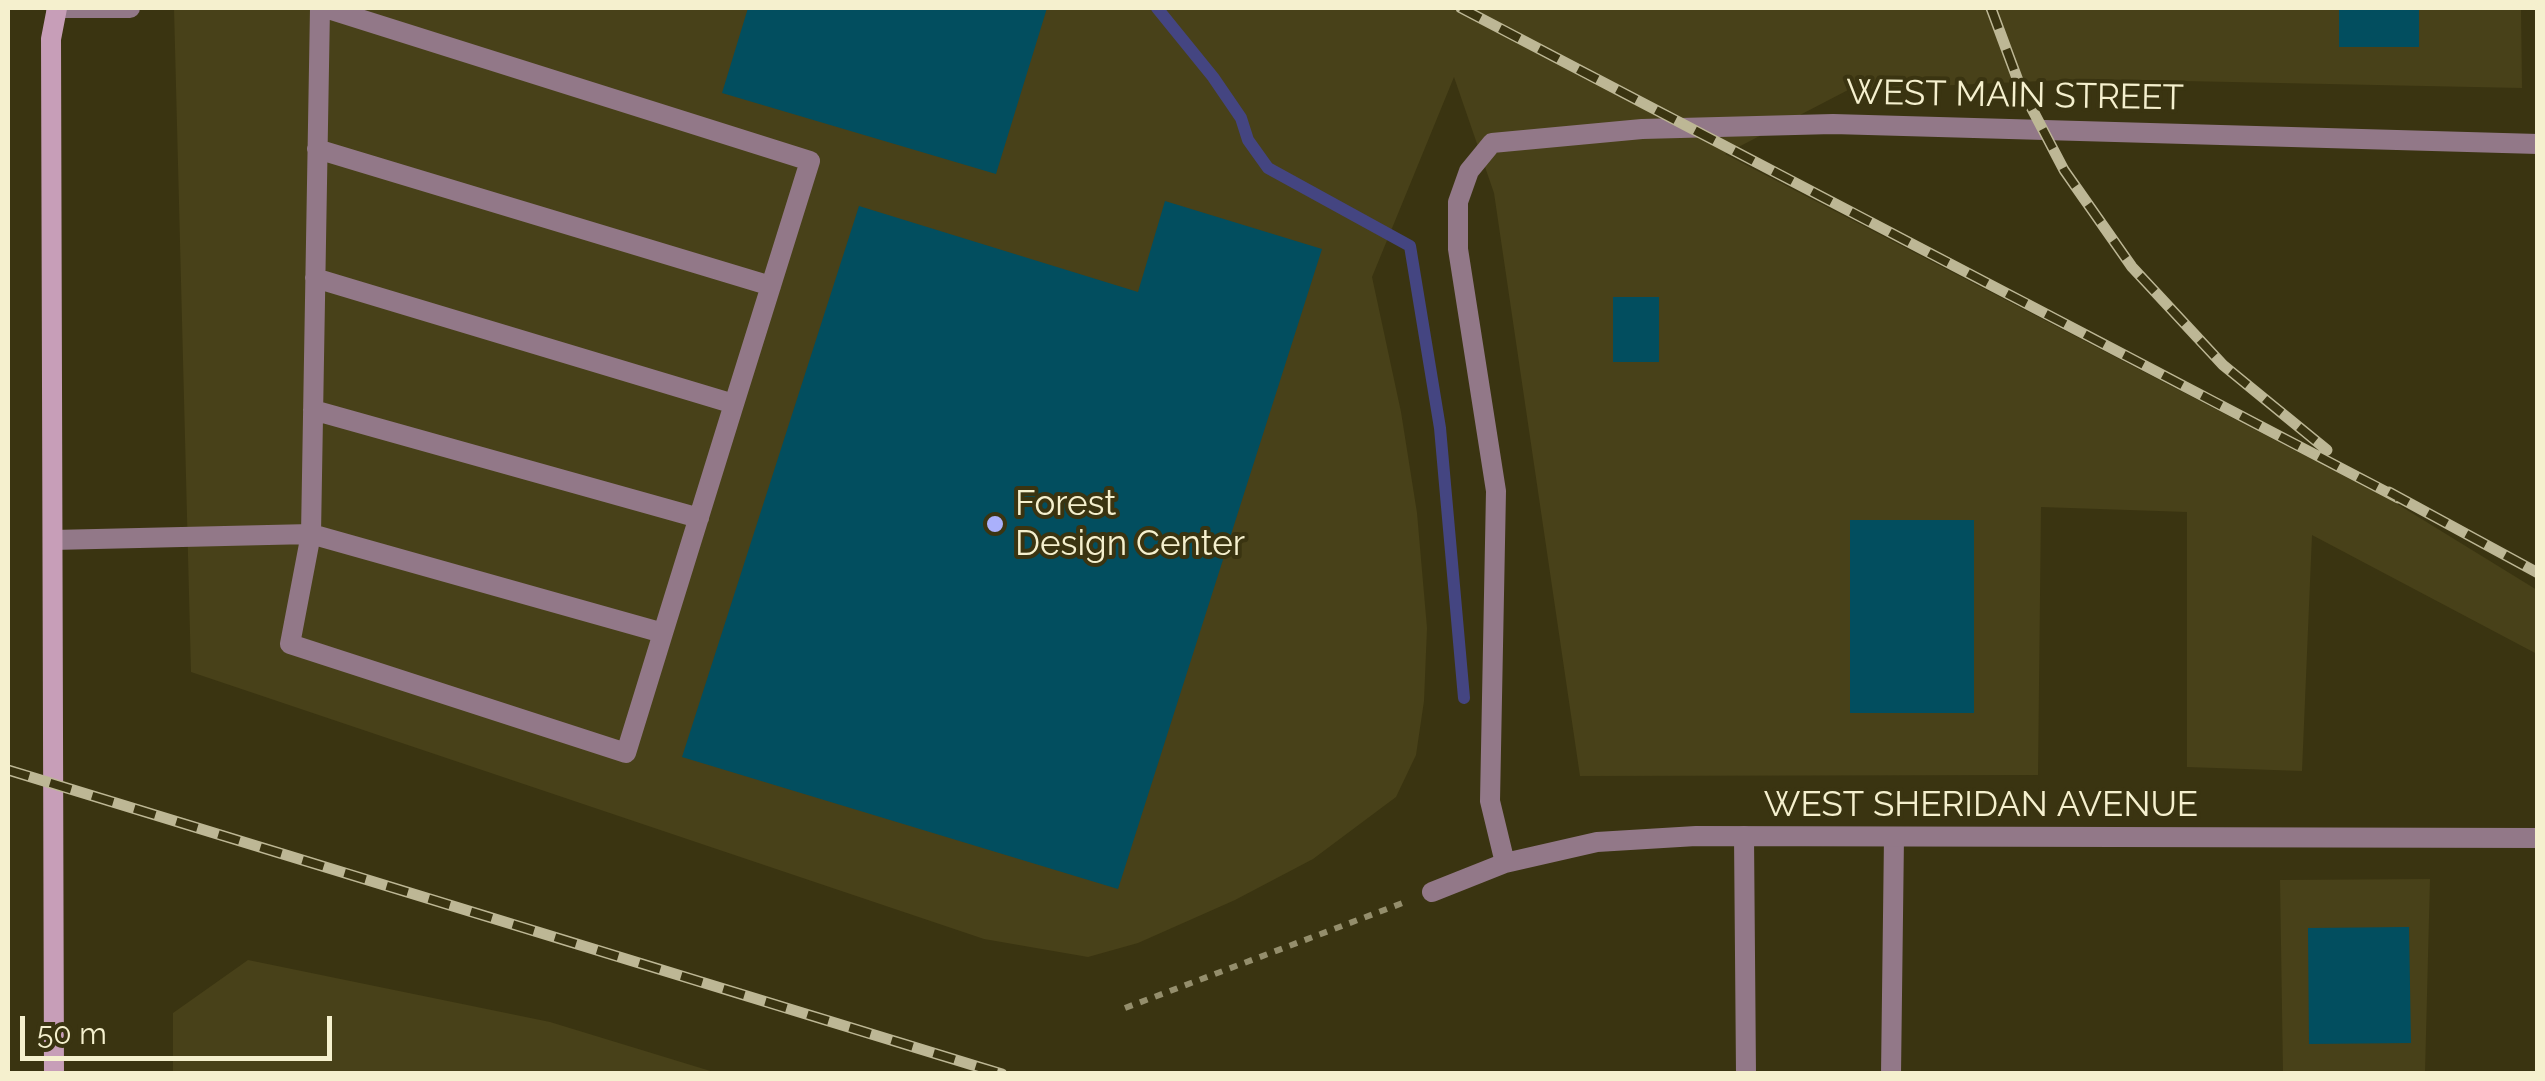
<!DOCTYPE html>
<html>
<head>
<meta charset="utf-8">
<style>
	body { margin:0 }
	#map { position:relative; width:2545px; height:1081px; overflow:hidden; background:#3a3411; font-family:Raleway,sans-serif }
	canvas { display:block }
	.frame { position:absolute; inset:0; border:10px solid #f5f0ce; pointer-events:none }
	.scale { position:absolute; left:20px; top:1016px; width:312px; height:45px; box-sizing:border-box; border:5px solid #f5f0ce; border-top:0; padding-left:12px; font-size:30px; line-height:35px; white-space:nowrap; color:#f5f0ce; -webkit-text-stroke:8px #3a3411; paint-order:stroke }
</style>
</head>
<body>
<div id="map">
<canvas width="2545" height="1081"></canvas>
<div class="frame"></div>
<div class="scale">50 m</div>
</div>
<script>
const context = document.querySelector('canvas').getContext('2d');
context.lineJoin = 'round';
function paint(path, color) {
  context.fillStyle = color;
  context.fill(path, 'evenodd');
}
function toPath(rows) {
  const path = new Path2D();
  for (const r of rows) {
    path.moveTo(r[0], r[1]);
    for (let i = 2; i < r.length; i += 2) path.lineTo(r[i], r[i + 1]);
  }
  return path;
}
function trace(path, color, width, dash) {
  context.strokeStyle = color;
  context.lineWidth = width;
  context.lineCap = dash ? 'butt' : 'round';
  context.setLineDash(dash || []);
  context.stroke(path);
}
function label(font, color, halo, rows, align = 'center') {
  context.font = font + ' Raleway,sans-serif';
  context.lineWidth = 8;
  context.setLineDash([]);
  context.textBaseline = 'middle';
  context.strokeStyle = halo;
  context.fillStyle = color;
  for (const [text, x, y, turn = 0] of rows) {
    context.save();
    context.translate(x, y);
    context.rotate((+turn || 0) * Math.PI / 180);
    context.textAlign = isNaN(turn) ? turn : align;
    if (halo) context.strokeText(text, 0, 0);
    context.fillText(text, 0, 0);
    context.restore();
  }
}
paint(toPath([
	[174,8,2521,8,2522,88,2085,79,1848,90,1725,154,2394,502,2537,590,2537,654,2312,535,2302,771,2187,767,2187,512,2041,507,2038,775,1580,776,1494,193,1454,77,1372,277,1401,412,1417,513,1427,628,1424,701,1416,755,1396,797,1313,859,1235,900,1138,943,1088,957,984,939,191,672],
	[2430,879,2425,1073,2283,1073,2280,880],
	[248,960,550,1022,717,1073,173,1073,173,1013]
]), '#484119');
trace(toPath([
	[1157,8,1213,77,1241,118,1248,140,1268,168,1410,246,1440,428,1464,698]
]), '#444581', 12);
paint(toPath([
	[748,8,1047,8,996,174,722,93],
	[2339,8,2419,8,2419,47,2339,47],
	[1165,201,1322,249,1118,889,682,757,859,206,1138,292],
	[1613,297,1659,297,1659,362,1613,362],
	[1850,520,1974,520,1974,713,1850,713],
	[2409,927,2411,1043,2309,1044,2308,928]
]), '#024e5f');
trace(toPath([
	[1125,1008,1408,901]
]), '#948e6c', 6, [8, 8]);
trace(toPath([
	[56,8,130,8],
	[325,8,810,161,734,404,663,633,626,753,290,644,311,534,663,633],
	[317,149,771,286],
	[315,278,734,404],
	[313,410,699,518],
	[53,540,311,534,320,8],
	[1744,836,1746,1074],
	[1891,1074,1894,837]
]), '#927888', 20);
trace(toPath([
	[1505,863,1490,801,1496,491,1458,249,1458,202,1469,171,1492,143,1642,129,1833,124,2538,144],
	[1432,892,1505,863,1597,842,1696,836,2538,838]
]), '#927888', 20);
trace(toPath([
	[54,1074,51,39,57,8]
]), '#c79eb8', 20);
const rail = toPath([
	[1461,8,2398,498],
	[1991,8,2020,86,2064,170,2132,267,2223,365,2327,450],
	[2389,492,2538,573],
	[8,770,1002,1074]
]);
trace(rail, '#bdb795', 11);
trace(rail, '#3a3411', 8, [22]);
for (const [x, y, r, color] of [
	[995,524,10,"#aab0fb"]
]) {
  const dot = new Path2D();
  dot.arc(x, y, r, 0, 2 * Math.PI);
  context.fillStyle = color;
  context.fill(dot);
  trace(dot, '#3a3411', 4);
}
label('35px', '#f5f0ce', '#3a3411', [
	["WEST MAIN STREET",2015,96,1],
	["WEST SHERIDAN AVENUE",1981,805]
]);
label('35px', '#f5f0ce', '#3a3411', [
	["Forest",1015,504],
	["Design Center",1015,544]
], 'left');
</script>
</body>
</html>
